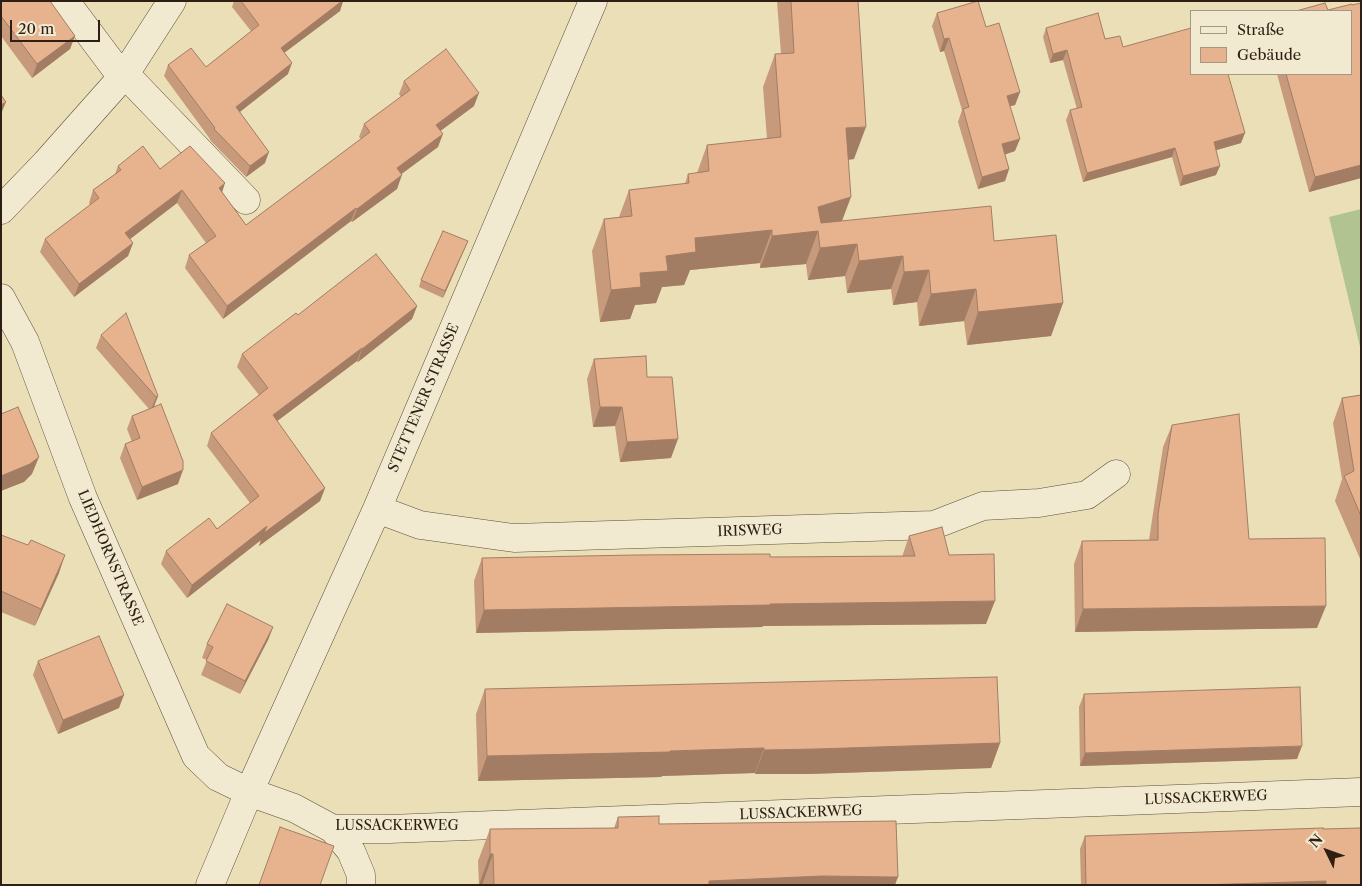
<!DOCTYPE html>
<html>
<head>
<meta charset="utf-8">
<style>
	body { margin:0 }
	#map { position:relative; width:1362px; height:886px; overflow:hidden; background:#eadfb7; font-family:"Libre Caslon Text",serif }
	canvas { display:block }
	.frame { position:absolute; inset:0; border:2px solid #2e1e13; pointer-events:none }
	.legend { position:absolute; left:1190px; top:10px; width:162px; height:65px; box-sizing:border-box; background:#f1ead0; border:1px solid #a39884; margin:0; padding:6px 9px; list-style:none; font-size:15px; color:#2e1e13 }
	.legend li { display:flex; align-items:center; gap:10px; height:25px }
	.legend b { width:25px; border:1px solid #a39884 }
	.north { position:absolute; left:1302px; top:826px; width:50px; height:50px; -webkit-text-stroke:4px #f1ead0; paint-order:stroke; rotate:312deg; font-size:14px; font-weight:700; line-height:20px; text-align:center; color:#2e1e13 }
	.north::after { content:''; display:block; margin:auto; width:18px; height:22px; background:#2e1e13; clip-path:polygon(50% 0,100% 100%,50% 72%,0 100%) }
	.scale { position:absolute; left:10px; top:20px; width:90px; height:22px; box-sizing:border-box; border:2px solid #2e1e13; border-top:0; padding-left:6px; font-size:15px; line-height:18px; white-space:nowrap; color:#2e1e13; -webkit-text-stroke:4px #f1ead0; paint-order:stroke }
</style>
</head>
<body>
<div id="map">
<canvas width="1362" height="886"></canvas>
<div class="frame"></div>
<ul class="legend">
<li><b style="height:6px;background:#f1ead0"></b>Straße</li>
<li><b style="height:14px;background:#e7b38f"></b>Gebäude</li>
</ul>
<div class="north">N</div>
<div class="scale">20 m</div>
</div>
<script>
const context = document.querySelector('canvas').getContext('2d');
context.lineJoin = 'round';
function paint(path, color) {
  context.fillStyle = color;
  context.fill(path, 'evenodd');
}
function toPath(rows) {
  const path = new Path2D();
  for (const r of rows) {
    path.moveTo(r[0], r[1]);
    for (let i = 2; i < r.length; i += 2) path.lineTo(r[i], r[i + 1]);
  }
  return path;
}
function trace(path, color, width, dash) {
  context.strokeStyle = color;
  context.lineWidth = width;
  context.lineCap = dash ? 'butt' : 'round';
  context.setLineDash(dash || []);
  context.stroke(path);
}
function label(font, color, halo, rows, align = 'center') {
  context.font = font + ' "Libre Caslon Text",serif';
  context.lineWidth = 4;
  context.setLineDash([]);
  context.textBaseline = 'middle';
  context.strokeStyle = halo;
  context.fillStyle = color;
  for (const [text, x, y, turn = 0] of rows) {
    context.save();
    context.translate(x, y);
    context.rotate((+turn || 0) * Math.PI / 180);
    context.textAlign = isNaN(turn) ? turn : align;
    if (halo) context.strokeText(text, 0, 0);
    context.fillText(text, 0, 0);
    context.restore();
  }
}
paint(toPath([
	[1361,209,1361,351,1329,217]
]), '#b2c392');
const minor = toPath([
	[65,1,122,77],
	[125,74,246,200],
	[1,210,46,163,125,74,172,1],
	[1,298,25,342,83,498,196,756,218,777,249,792,294,808,333,829,389,829,1361,792],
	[377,509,420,525,514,538,934,525,983,506,1039,503,1087,495,1116,474],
	[333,829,351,851,361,875,361,885],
	[210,885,249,792,377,509,593,1]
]);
trace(minor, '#5d4e3c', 29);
trace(minor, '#f1ead0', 28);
paint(toPath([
	[1,1,75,36,70,49,32,78,1,36],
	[234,1,343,1,340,11,284,53,288,74,240,112,265,163,246,177,210,140,210,139,164,76,168,65,206,67,251,31,232,7],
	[777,1,858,1,854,159,848,160,842,221,994,241,1063,303,1051,336,967,345,964,321,919,326,917,302,893,305,891,289,847,293,845,276,808,280,806,264,760,268,760,263,690,270,684,285,662,287,656,303,635,305,630,319,600,322,592,251,604,219,619,217,629,190,685,184,688,174,697,173,707,145,767,139,763,87,775,54,781,54],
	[1325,3,1328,10,1352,4,1352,5,1361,3,1361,178,1309,192,1277,74,1351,74,1351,11,1296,11],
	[937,13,986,27,1020,92,1015,105,1010,106,1015,151,1005,154,1009,169,1005,181,978,189,958,122,962,110,944,51,940,52,932,26],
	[1046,28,1105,39,1123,47,1241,143,1216,150,1216,175,1180,186,1172,157,1083,182,1066,120,1070,110,1077,109,1063,60,1050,63,1043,37],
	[404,81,474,106,440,131,438,147,401,174,397,189,352,222,351,221,223,319,185,268,189,255,206,243,177,203,130,239,133,243,128,256,74,297,40,252,45,239,90,205,89,203,93,190,115,174,118,166,160,169,222,192,246,225,361,139,359,137,364,124,401,97,399,94],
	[468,241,443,298,419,287,421,280],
	[417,306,412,319,358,362,357,361,277,421,325,488,320,501,259,546,261,540,187,598,161,564,166,551,217,529,250,503,207,446,211,433,259,395,237,367,242,354,298,315],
	[101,335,158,396,154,407,178,484,137,500,120,458,125,444,132,442,127,429,132,416,149,409,96,348],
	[594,359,647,377,671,458,620,462,615,426,593,427,587,379],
	[1361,395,1361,561,1335,501,1342,479,1333,423,1342,398],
	[1172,425,1249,539,1317,628,1075,632,1074,564,1082,541,1149,540,1163,447],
	[1,535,59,573,35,626,1,612],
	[909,536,949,555,986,624,763,626,762,627,476,633,474,581,482,558,902,557],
	[273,627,268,640,240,694,201,675,207,660,202,658,207,644],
	[38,661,119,708,58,734,33,675],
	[485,689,1000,743,991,768,807,774,755,774,755,773,662,776,661,777,478,781,476,714],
	[1084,694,1297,759,1080,766,1079,707],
	[618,817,659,824,895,885,479,885,478,861,490,829,614,828],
	[1323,829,1361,885,1081,885,1080,849,1085,836]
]), '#c79a7b');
paint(toPath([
	[342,1,343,1,340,11,276,59,281,48],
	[75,36,70,49,32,78,37,64],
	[949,38,944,51,940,52,944,39],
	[1067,50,1063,60,1050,63,1053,54],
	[292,63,288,74,232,118,236,107],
	[1020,92,1015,105,1003,108,1007,96],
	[479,93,474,106,431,138,436,125],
	[6,102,1,114,1,105],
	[866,127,854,159,834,161,846,128],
	[1245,133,1241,143,1210,152,1214,142],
	[443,134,438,147,392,181,397,168],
	[1020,139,1015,151,998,157,1002,144],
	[1175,148,1172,157,1083,182,1087,173],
	[269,152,265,163,246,177,250,166],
	[1361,165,1361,178,1309,192,1315,177],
	[1220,166,1216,175,1180,186,1183,176],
	[1009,169,1005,181,978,189,982,177],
	[402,175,397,189,352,222,357,209],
	[225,183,221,196,219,188],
	[182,190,177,203,121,246,125,233],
	[851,197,839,229,818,231,806,264,760,268,772,236,818,207],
	[356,208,351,221,223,319,227,306],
	[772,230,760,263,690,270,684,285,662,287,656,303,635,305,630,319,600,322,611,290,640,273,666,256,695,238],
	[468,241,465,248,443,298,445,291],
	[133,243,128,256,74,297,79,284],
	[857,244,845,276,808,280,820,248],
	[903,256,891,289,847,293,859,261],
	[929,270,917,302,893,305,904,272],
	[976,289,964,321,919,326,931,294],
	[1063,303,1051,336,967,345,978,312],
	[417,306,412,319,358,362,362,349],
	[362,348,357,361,268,428,273,415],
	[158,396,153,409,151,410,156,397],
	[600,407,622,407,615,426,593,427],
	[678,439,671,458,620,462,627,442],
	[39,457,32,474,24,482,1,491,1,476],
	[183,470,178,484,137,500,142,487],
	[325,488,320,501,259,546,261,540,187,598,192,585,267,526],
	[65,555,59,573,35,626,41,609],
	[995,601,986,624,763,626,762,627,476,633,484,610,770,604],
	[1326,606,1317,628,1075,632,1083,609],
	[273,627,268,640,240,694,245,681],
	[124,695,119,708,58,734,63,720],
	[1000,743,991,768,807,774,755,774,764,750],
	[1302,746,1297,759,1080,766,1085,753],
	[764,748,755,773,662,776,661,777,478,781,487,756],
	[490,854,493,854,482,885,479,885],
	[822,876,898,877,895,885,707,885,709,881],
	[1326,881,1325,885,1200,885]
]), '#a27d64');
const building = toPath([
	[1,1,50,1,75,36,37,64,1,16,1,1],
	[241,1,342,1,281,48,292,63,236,107,269,152,250,166,214,129,215,128,168,65,191,48,206,67,259,25,241,1],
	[791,1,858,1,866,127,846,128,851,197,818,207,821,223,991,206,994,241,1056,235,1063,303,978,312,976,289,931,294,929,270,904,272,903,256,859,261,857,244,820,248,818,231,772,236,772,230,695,238,696,252,666,256,668,271,640,273,641,287,611,290,604,219,632,216,629,190,689,183,688,174,709,171,707,145,781,137,775,54,794,53,791,1],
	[978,1,986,27,999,23,1020,92,1007,96,1020,139,1002,144,1009,169,982,177,963,109,969,107,949,38,944,39,937,13,978,1],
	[1325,3,1328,10,1352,4,1352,5,1361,3,1361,165,1315,177,1286,74,1351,74,1351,11,1296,11,1325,3],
	[1098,13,1105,39,1120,36,1123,47,1191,28,1191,74,1228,74,1245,133,1214,142,1220,166,1183,176,1175,148,1087,173,1070,110,1082,107,1074,77,1067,50,1053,54,1046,28,1098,13],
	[446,49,479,93,436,125,443,134,397,168,402,175,357,209,356,208,227,306,189,255,216,236,182,190,125,233,133,243,79,284,45,239,99,198,93,190,121,170,118,166,143,146,160,169,190,146,225,183,219,188,246,225,370,132,364,124,410,90,404,81,446,49],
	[1,95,6,102,1,105,1,95],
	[443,231,468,241,445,291,421,280,443,231],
	[376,254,417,306,362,349,362,348,273,415,325,488,264,533,267,526,192,585,166,551,209,518,217,529,259,496,211,433,268,388,242,354,296,313,298,315,376,254],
	[126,313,158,396,156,397,101,335,126,313],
	[646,356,647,377,672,377,678,439,627,442,622,407,600,407,594,359,646,356],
	[1361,395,1361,516,1344,476,1354,471,1342,398,1361,395],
	[161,404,183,461,183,470,142,487,125,444,140,438,132,416,161,404],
	[18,407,39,457,30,464,1,476,1,414,18,407],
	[1239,414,1249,539,1325,538,1326,606,1083,609,1082,541,1158,540,1158,514,1172,425,1239,414],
	[942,527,949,555,994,554,995,601,770,604,770,605,484,610,482,558,634,555,770,554,770,557,915,556,909,536,942,527],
	[1,535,28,545,31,540,65,555,41,609,1,591,1,535],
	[227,604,273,627,245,681,206,661,213,647,207,644,227,604],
	[99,636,124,695,63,720,38,661,99,636],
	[997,677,1000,743,816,749,764,750,764,748,670,751,670,752,487,756,485,689,997,677],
	[1300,687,1302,746,1085,753,1084,694,1300,687],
	[659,816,659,824,896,821,898,877,822,876,709,881,709,885,494,885,493,854,490,854,490,829,618,828,618,817,659,816],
	[280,827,334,846,320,885,259,885,280,827],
	[1323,828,1323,829,1361,828,1361,885,1326,885,1326,881,1200,885,1086,885,1085,836,1323,828]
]);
paint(building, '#e7b38f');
trace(building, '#a27d64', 1);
label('14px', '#2e1e13', '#f1ead0', [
	["STETTENER STRASSE",424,398,-67],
	["IRISWEG",750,531,-2],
	["LIEDHORNSTRASSE",110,558,67],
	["LUSSACKERWEG",1206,798,-2],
	["LUSSACKERWEG",801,813,-2],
	["LUSSACKERWEG",397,826]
]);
</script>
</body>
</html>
